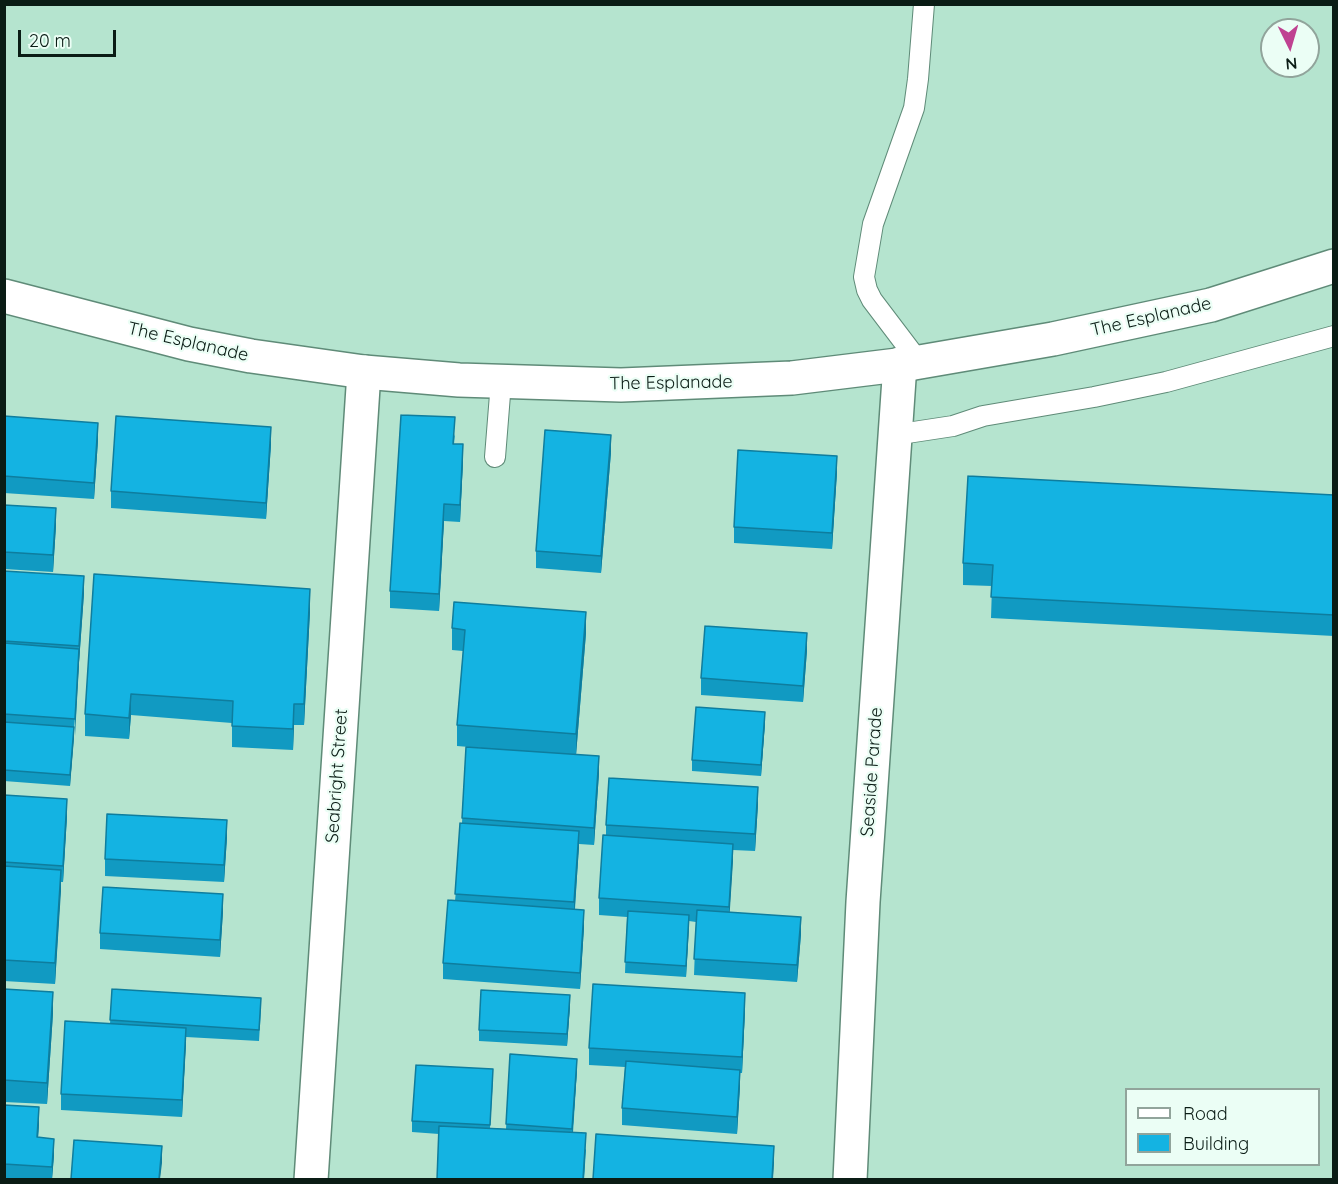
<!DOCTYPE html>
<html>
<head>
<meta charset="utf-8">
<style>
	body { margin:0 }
	#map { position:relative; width:1338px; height:1184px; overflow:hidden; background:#b5e4cf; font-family:Quicksand,sans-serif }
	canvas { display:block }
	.frame { position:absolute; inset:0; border:6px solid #0a1c15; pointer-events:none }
	.legend { position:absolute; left:1125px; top:1088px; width:195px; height:78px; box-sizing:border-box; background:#ebfef5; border:2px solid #91a49b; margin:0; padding:8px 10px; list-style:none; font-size:18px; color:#0a1c15 }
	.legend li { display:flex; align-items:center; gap:12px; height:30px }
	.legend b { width:30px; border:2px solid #91a49b }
	.north { position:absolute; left:1260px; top:18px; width:60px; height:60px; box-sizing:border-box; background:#ebfef5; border:2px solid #91a49b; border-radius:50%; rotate:175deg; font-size:16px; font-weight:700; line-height:24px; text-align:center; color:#0a1c15 }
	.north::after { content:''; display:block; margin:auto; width:21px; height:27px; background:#bf4291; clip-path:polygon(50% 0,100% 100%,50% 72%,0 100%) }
	.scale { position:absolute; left:18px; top:30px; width:98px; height:27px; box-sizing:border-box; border:3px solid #0a1c15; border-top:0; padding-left:8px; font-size:18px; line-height:21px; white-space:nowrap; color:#0a1c15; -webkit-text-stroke:4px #ebfef5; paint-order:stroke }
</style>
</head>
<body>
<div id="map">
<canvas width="1338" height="1184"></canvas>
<div class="frame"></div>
<ul class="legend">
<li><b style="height:8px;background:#fff"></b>Road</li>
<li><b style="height:16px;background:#14b3e2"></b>Building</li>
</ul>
<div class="north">N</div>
<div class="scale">20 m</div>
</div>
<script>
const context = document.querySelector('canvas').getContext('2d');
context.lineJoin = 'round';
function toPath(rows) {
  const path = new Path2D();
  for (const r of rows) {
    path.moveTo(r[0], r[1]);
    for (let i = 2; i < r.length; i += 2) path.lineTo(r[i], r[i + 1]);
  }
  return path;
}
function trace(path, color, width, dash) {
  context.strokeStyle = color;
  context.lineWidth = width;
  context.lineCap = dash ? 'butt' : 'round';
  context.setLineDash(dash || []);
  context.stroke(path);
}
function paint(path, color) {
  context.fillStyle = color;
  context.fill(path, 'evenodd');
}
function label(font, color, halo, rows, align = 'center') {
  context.font = font + ' Quicksand,sans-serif';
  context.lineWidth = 4.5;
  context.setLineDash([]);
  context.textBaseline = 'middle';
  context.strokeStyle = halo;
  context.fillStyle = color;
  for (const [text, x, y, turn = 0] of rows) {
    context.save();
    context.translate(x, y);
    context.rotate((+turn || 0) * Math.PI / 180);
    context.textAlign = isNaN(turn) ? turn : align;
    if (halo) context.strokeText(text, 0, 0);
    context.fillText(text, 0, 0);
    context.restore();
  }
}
const service = toPath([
	[919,362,872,300,867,290,864,277,873,224,914,108,918,79,924,4],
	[894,435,953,426,983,416,1094,397,1166,382,1334,336],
	[495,457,501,382]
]);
const minor = toPath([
	[311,1180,364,372],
	[850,1180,863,902,900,364]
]);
const tertiary = toPath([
	[4,296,189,344,251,356,364,372,459,380,621,385,792,378,914,363,1053,339,1211,305,1334,266]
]);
trace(service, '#5f8b78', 22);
trace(minor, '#5f8b78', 36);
trace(tertiary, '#5f8b78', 36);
trace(service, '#fff', 20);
trace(minor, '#fff', 33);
trace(tertiary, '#fff', 33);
paint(toPath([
	[4,416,98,440,94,499,4,493],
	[455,434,454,444,463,461,460,522,444,521,439,611,390,608,390,591],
	[271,444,266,519,111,508,111,491],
	[611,452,601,573,536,568,536,551],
	[837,472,832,549,734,543,734,527],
	[1334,495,1334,636,991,618,992,586,963,585,963,563],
	[4,505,56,525,53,572,4,569],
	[4,571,84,593,70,786,4,781],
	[310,611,304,725,294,725,293,750,232,747,232,723,131,715,129,739,85,736,85,714],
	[452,628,586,633,576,755,599,773,594,845,579,844,575,909,584,927,580,989,443,979,443,963,455,901,462,823,466,747,518,751,457,746,457,725,463,651,452,650],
	[807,650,803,702,701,695,701,678],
	[765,723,761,776,692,771,692,760],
	[4,795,67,816,63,882,61,882,55,984,4,981],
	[758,804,755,851,733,850,729,913,801,934,797,982,694,975,696,922,689,921,686,977,625,973,627,917,599,915,599,898,606,835,606,825],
	[227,837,224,882,105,876,105,859],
	[223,911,220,957,100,949,100,933],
	[4,989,53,1013,47,1104,4,1102],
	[112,989,261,1009,259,1041,186,1037,182,1117,61,1110,61,1094,110,1024],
	[570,1006,567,1046,479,1041,479,1030],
	[745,1010,742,1073,740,1073,740,1086,737,1134,622,1125,622,1108,625,1067,589,1065,589,1048],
	[510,1054,577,1070,573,1133,586,1150,584,1179,437,1179,439,1134,412,1132,412,1121,493,1080,490,1128,506,1129],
	[4,1105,39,1124,38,1137,54,1155,52,1179,4,1179]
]), '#119ac2');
paint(toPath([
	[98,423,98,440,94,499,94,483],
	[271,427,271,444,266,519,266,503],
	[611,435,611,452,601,573,601,556],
	[463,444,463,461,460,522,460,505],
	[837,456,837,472,832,549,832,533],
	[444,504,444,521,439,611,439,594],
	[56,508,56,525,53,572,53,555],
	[84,576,84,593,79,663,79,646],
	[310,589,310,611,304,725,304,704],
	[586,612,586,633,576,755,576,734],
	[807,633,807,650,803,702,803,686],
	[79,649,79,665,75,736,75,719],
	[131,694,131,715,129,739,129,718],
	[294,704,294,725,293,750,293,729],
	[765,712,765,723,761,776,761,765],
	[74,727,74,738,70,786,70,775],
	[599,756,599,773,594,845,594,828],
	[758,787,758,804,755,851,755,834],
	[67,799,67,816,63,882,63,866],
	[227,820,227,837,224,882,224,865],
	[579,831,579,847,574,919,574,902],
	[733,844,733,861,729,924,729,907],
	[61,870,61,891,55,984,55,963],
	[223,894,223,911,220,957,220,940],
	[584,910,584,927,580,989,580,973],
	[689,915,689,927,686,977,686,966],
	[801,917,801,934,797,982,797,965],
	[53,992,53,1013,47,1104,47,1083],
	[745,993,745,1010,742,1073,742,1057],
	[570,995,570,1006,567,1046,567,1034],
	[186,1028,186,1044,182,1117,182,1100],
	[577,1059,577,1070,572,1140,572,1129],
	[740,1070,740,1086,737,1134,737,1117],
	[39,1107,39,1124,37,1154,37,1137],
	[586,1133,584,1179,583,1179],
	[54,1139,54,1155,52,1179,52,1167],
	[162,1146,162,1163,160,1179,159,1179],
	[774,1146,774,1163,773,1179,772,1179]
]), '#0e7d9e');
const building = toPath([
	[401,415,455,417,453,444,463,444,460,505,444,504,439,594,390,591,401,415],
	[4,416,98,423,94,483,4,476,4,416],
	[116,416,271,427,266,503,111,491,116,416],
	[545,430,611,435,601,556,536,551,545,430],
	[738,450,837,456,832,533,734,527,738,450],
	[968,476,1334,495,1334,615,991,597,993,565,963,563,968,476],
	[4,505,56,508,53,555,4,552,4,505],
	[4,571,84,576,79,646,4,641,4,571],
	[94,574,310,589,304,704,294,704,293,729,232,726,233,701,131,694,129,718,85,714,94,574],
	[454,602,586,612,576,734,457,725,465,630,452,628,454,602],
	[705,626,807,633,803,686,701,678,705,626],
	[4,643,79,649,75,719,4,714,4,643],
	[696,707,765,712,761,765,692,760,696,707],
	[4,722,74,727,70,775,4,770,4,722],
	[466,747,599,756,594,828,462,818,466,747],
	[609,778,758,787,755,834,606,825,609,778],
	[4,795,67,799,63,866,4,862,4,795],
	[107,814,227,820,224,865,105,859,107,814],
	[460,823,579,831,574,902,455,894,460,823],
	[603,835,733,844,729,907,599,898,603,835],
	[4,866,61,870,55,963,4,960,4,866],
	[103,887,223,894,220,940,100,933,103,887],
	[448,900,584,910,580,973,443,963,448,900],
	[697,910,801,917,797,965,694,959,697,910],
	[628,911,689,915,686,966,625,962,628,911],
	[593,984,745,993,742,1057,589,1048,593,984],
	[4,989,53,992,47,1083,4,1080,4,989],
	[112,989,261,998,259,1030,110,1020,112,989],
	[481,990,570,995,567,1034,479,1030,481,990],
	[65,1021,186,1028,182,1100,61,1094,65,1021],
	[510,1054,577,1059,572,1129,506,1124,510,1054],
	[626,1061,740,1070,737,1117,622,1108,626,1061],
	[416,1065,493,1069,490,1125,412,1121,416,1065],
	[4,1105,39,1107,37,1137,54,1139,52,1167,4,1164,4,1105],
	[439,1126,586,1133,583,1179,437,1179,439,1126],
	[596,1134,774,1146,772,1179,593,1179,596,1134],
	[74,1140,162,1146,159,1179,71,1179,74,1140]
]);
paint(building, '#14b3e2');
trace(building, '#0e7d9e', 1.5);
label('18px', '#0a1c15', '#ebfef5', [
	["The Esplanade",1151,317,-13],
	["The Esplanade",188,342,13],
	["The Esplanade",671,383,-1],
	["Seaside Parade",872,772,-86],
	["Seabright Street",337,776,-86]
]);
</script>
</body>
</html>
